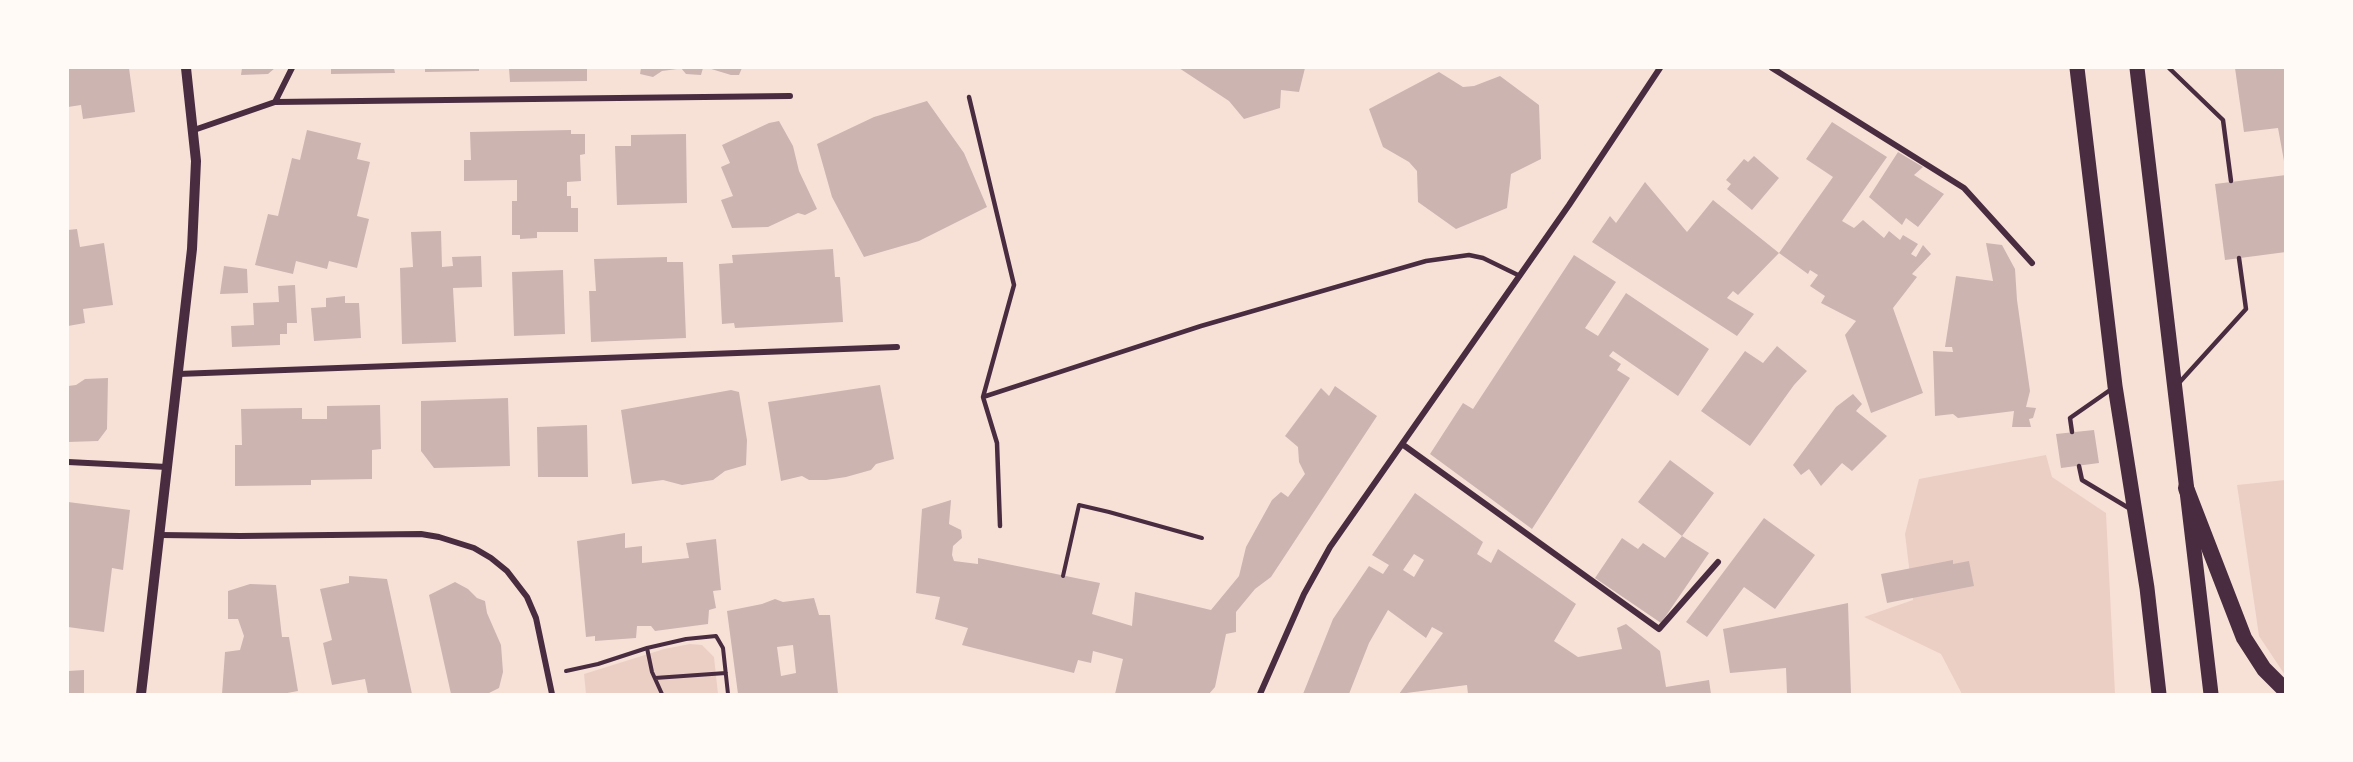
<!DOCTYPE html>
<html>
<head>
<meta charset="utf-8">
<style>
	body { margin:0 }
	#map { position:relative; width:2353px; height:762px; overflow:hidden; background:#f7e1d7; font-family:"Crimson Pro",serif }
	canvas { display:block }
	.frame { position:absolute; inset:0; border:69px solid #fffaf5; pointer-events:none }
</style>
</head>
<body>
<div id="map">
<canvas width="2353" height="762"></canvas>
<div class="frame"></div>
</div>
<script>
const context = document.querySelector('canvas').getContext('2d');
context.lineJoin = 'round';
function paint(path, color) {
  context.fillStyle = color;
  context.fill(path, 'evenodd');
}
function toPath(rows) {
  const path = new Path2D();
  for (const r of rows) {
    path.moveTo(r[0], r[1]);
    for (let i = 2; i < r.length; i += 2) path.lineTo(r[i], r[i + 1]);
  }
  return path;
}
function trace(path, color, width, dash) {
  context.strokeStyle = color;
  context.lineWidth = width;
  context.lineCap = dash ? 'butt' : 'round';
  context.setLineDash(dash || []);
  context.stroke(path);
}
paint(toPath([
	[2046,455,2052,477,2106,513,2115,694,1962,694,1941,654,1864,617,1913,600,1905,534,1919,479],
	[2285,480,2286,480,2285,675,2259,636,2237,485],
	[690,644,702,645,714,657,718,694,586,694,584,674,664,649]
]), '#ebcfc5');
paint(toPath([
	[68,68,129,68,135,112,83,119,81,105,68,107],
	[242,68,275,68,268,74,241,75],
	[331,68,394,68,395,73,331,74],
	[425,68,479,68,479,71,425,72],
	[509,68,587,68,587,81,510,82],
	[641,68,677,68,677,69,662,71,653,77,640,74],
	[681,68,703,68,701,75,686,74],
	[708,68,742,68,739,75,731,75],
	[1179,68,1305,68,1299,92,1281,90,1280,108,1244,119,1229,101],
	[2235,68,2286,68,2286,172,2278,128,2244,132],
	[1439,72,1463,87,1474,86,1500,76,1539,105,1541,159,1511,174,1507,208,1456,229,1418,202,1417,171,1409,162,1383,147,1369,109],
	[927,101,964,153,987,207,919,241,864,257,832,197,817,144,874,117],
	[779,121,793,146,799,171,817,209,805,215,798,213,768,227,732,228,721,200,733,196,721,167,730,163,722,145,769,123],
	[1832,122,1887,157,1842,221,1854,228,1863,220,1884,238,1889,231,1900,240,1903,235,1918,244,1911,254,1916,257,1923,245,1931,254,1912,274,1917,277,1893,308,1923,393,1871,413,1845,335,1856,321,1821,303,1825,296,1810,286,1818,275,1810,270,1808,274,1779,253,1738,295,1733,291,1727,298,1754,314,1737,336,1592,242,1610,216,1616,223,1645,182,1687,232,1713,200,1779,253,1833,177,1806,159],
	[307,130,361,143,357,159,370,162,357,216,369,219,357,268,329,261,327,269,296,261,293,274,255,265,268,214,278,216,292,158,300,160],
	[571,130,571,134,585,134,585,154,580,155,581,181,567,182,567,196,571,196,571,208,578,208,578,232,537,232,537,238,520,239,520,235,512,235,512,201,517,201,517,180,464,181,464,160,471,160,470,132],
	[686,134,687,203,617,205,615,146,631,146,631,135],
	[1898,152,1923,167,1914,175,1944,194,1918,227,1906,218,1902,225,1869,197],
	[1754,156,1779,178,1752,210,1727,189,1731,184,1726,180,1744,159,1748,162],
	[2286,175,2286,252,2225,260,2215,184],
	[77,229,80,247,104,243,113,305,83,309,85,323,68,326,68,230],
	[441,231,442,267,453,266,452,257,481,256,482,287,453,288,456,342,402,344,400,268,413,267,411,232],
	[1986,243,2002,245,2015,269,2017,300,2030,391,2026,407,2036,408,2033,418,2029,419,2031,427,2012,427,2014,411,1958,418,1953,414,1935,416,1933,351,1953,352,1952,347,1945,347,1956,276,1993,281],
	[833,249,835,277,840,277,843,322,735,328,734,323,722,324,719,264,733,263,732,255],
	[1574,255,1616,282,1585,328,1598,336,1626,293,1709,349,1678,396,1613,351,1609,356,1621,364,1617,370,1630,378,1532,529,1430,454,1463,403,1473,409],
	[667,257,667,262,683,262,686,338,591,342,589,291,596,291,594,259],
	[224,266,247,269,248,293,220,294],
	[563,270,565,334,514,336,512,272],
	[295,285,297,323,287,323,287,334,280,334,280,345,232,347,231,326,254,325,253,303,279,302,278,286],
	[345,296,345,303,359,303,361,338,314,341,311,308,326,307,326,298],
	[1777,346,1807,371,1794,385,1750,446,1701,411,1745,351,1763,363],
	[108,378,107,429,98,441,68,442,68,386,76,385,85,379],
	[880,385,894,459,876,464,871,470,846,477,826,480,809,480,802,476,781,481,768,402],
	[1335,386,1377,416,1271,577,1255,589,1236,612,1236,632,1226,634,1215,687,1209,694,1115,694,1123,659,1093,651,1091,663,1078,660,1074,673,962,645,968,628,935,619,940,597,916,593,922,509,951,500,949,524,961,530,962,538,953,546,952,555,954,561,978,564,978,558,1100,583,1092,614,1132,626,1135,592,1211,610,1239,576,1246,547,1272,500,1281,492,1288,497,1305,474,1299,462,1298,447,1285,436,1321,388,1329,396],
	[731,390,739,392,747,440,746,465,725,471,713,480,682,485,663,480,632,484,621,410],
	[1853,394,1862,404,1856,411,1887,436,1852,471,1842,463,1821,486,1809,469,1801,475,1793,465,1836,407],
	[508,398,510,466,434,468,421,451,421,401],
	[380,405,381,449,372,450,372,479,311,480,311,485,235,486,235,445,242,445,241,409,302,408,302,419,327,419,327,406],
	[587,425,588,477,538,477,537,427],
	[2094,430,2099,463,2061,468,2056,434],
	[1670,460,1714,493,1682,536,1709,553,1661,623,1595,578,1622,538,1638,549,1643,543,1665,558,1682,536,1638,502],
	[1415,493,1483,542,1477,554,1491,563,1498,549,1576,604,1554,641,1578,657,1622,649,1617,628,1626,624,1660,651,1666,687,1709,680,1711,694,1468,694,1467,685,1399,694,1443,633,1432,627,1426,638,1388,610,1369,643,1349,694,1303,694,1333,619,1369,566,1383,574,1389,565,1372,555],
	[1414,554,1424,560,1414,577,1403,570],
	[68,502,130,510,123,570,112,568,104,632,68,627],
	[1764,518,1815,555,1775,609,1744,587,1707,637,1686,622],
	[625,533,625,548,642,546,642,563,689,558,686,543,716,539,721,590,713,591,716,608,709,610,708,624,655,631,651,626,637,626,636,638,595,641,595,636,586,637,577,541],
	[1953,560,1953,564,1969,561,1974,586,1887,603,1881,574],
	[349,576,387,579,412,694,368,694,365,679,332,685,323,643,332,640,320,589,349,583],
	[455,582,468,589,477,598,485,601,487,613,501,645,503,672,499,688,487,694,451,694,429,595],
	[250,584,276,585,282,637,289,637,298,691,282,694,222,694,225,652,240,650,244,636,238,619,228,619,228,591],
	[814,598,819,615,830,615,838,694,738,694,727,611,762,604,775,599,783,602],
	[793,645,796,673,781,676,777,647],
	[1848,603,1851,694,1787,694,1786,668,1730,673,1723,629],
	[84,670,84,694,68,694,68,671]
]), '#ccb4b1');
trace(toPath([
	[1063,576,1079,505,1109,512,1202,538],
	[647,648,652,672,662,694],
	[566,671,598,664,647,648,686,639,716,636,723,648,728,694],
	[655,678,726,673]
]), '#4a2c40', 4);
trace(toPath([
	[2169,68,2223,120,2231,181],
	[969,97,1014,285,983,397,1201,326,1426,261,1469,255,1483,258,1520,276],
	[2178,384,2246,309,2239,258],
	[983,397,997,443,1000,526],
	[2072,432,2070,418,2113,388],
	[2079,466,2082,480,2132,510]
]), '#4a2c40', 4.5);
trace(toPath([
	[1772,68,1964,188,2032,263],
	[275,102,790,96],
	[194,130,275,102,292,68],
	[178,374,897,347],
	[1402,444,1659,629,1718,562],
	[68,462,167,467],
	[160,535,240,536,421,534,439,537,474,548,491,558,507,571,527,597,536,618,552,694],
	[1260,694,1304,594,1330,547,1569,205,1660,68]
]), '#4a2c40', 6);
trace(toPath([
	[141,694,192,249,196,161,186,68]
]), '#4a2c40', 10);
trace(toPath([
	[2077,68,2115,386,2147,588,2159,694],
	[2137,68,2211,694]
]), '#4a2c40', 15);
trace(toPath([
	[2186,488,2244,638,2264,669,2286,691]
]), '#4a2c40', 16);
</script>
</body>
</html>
